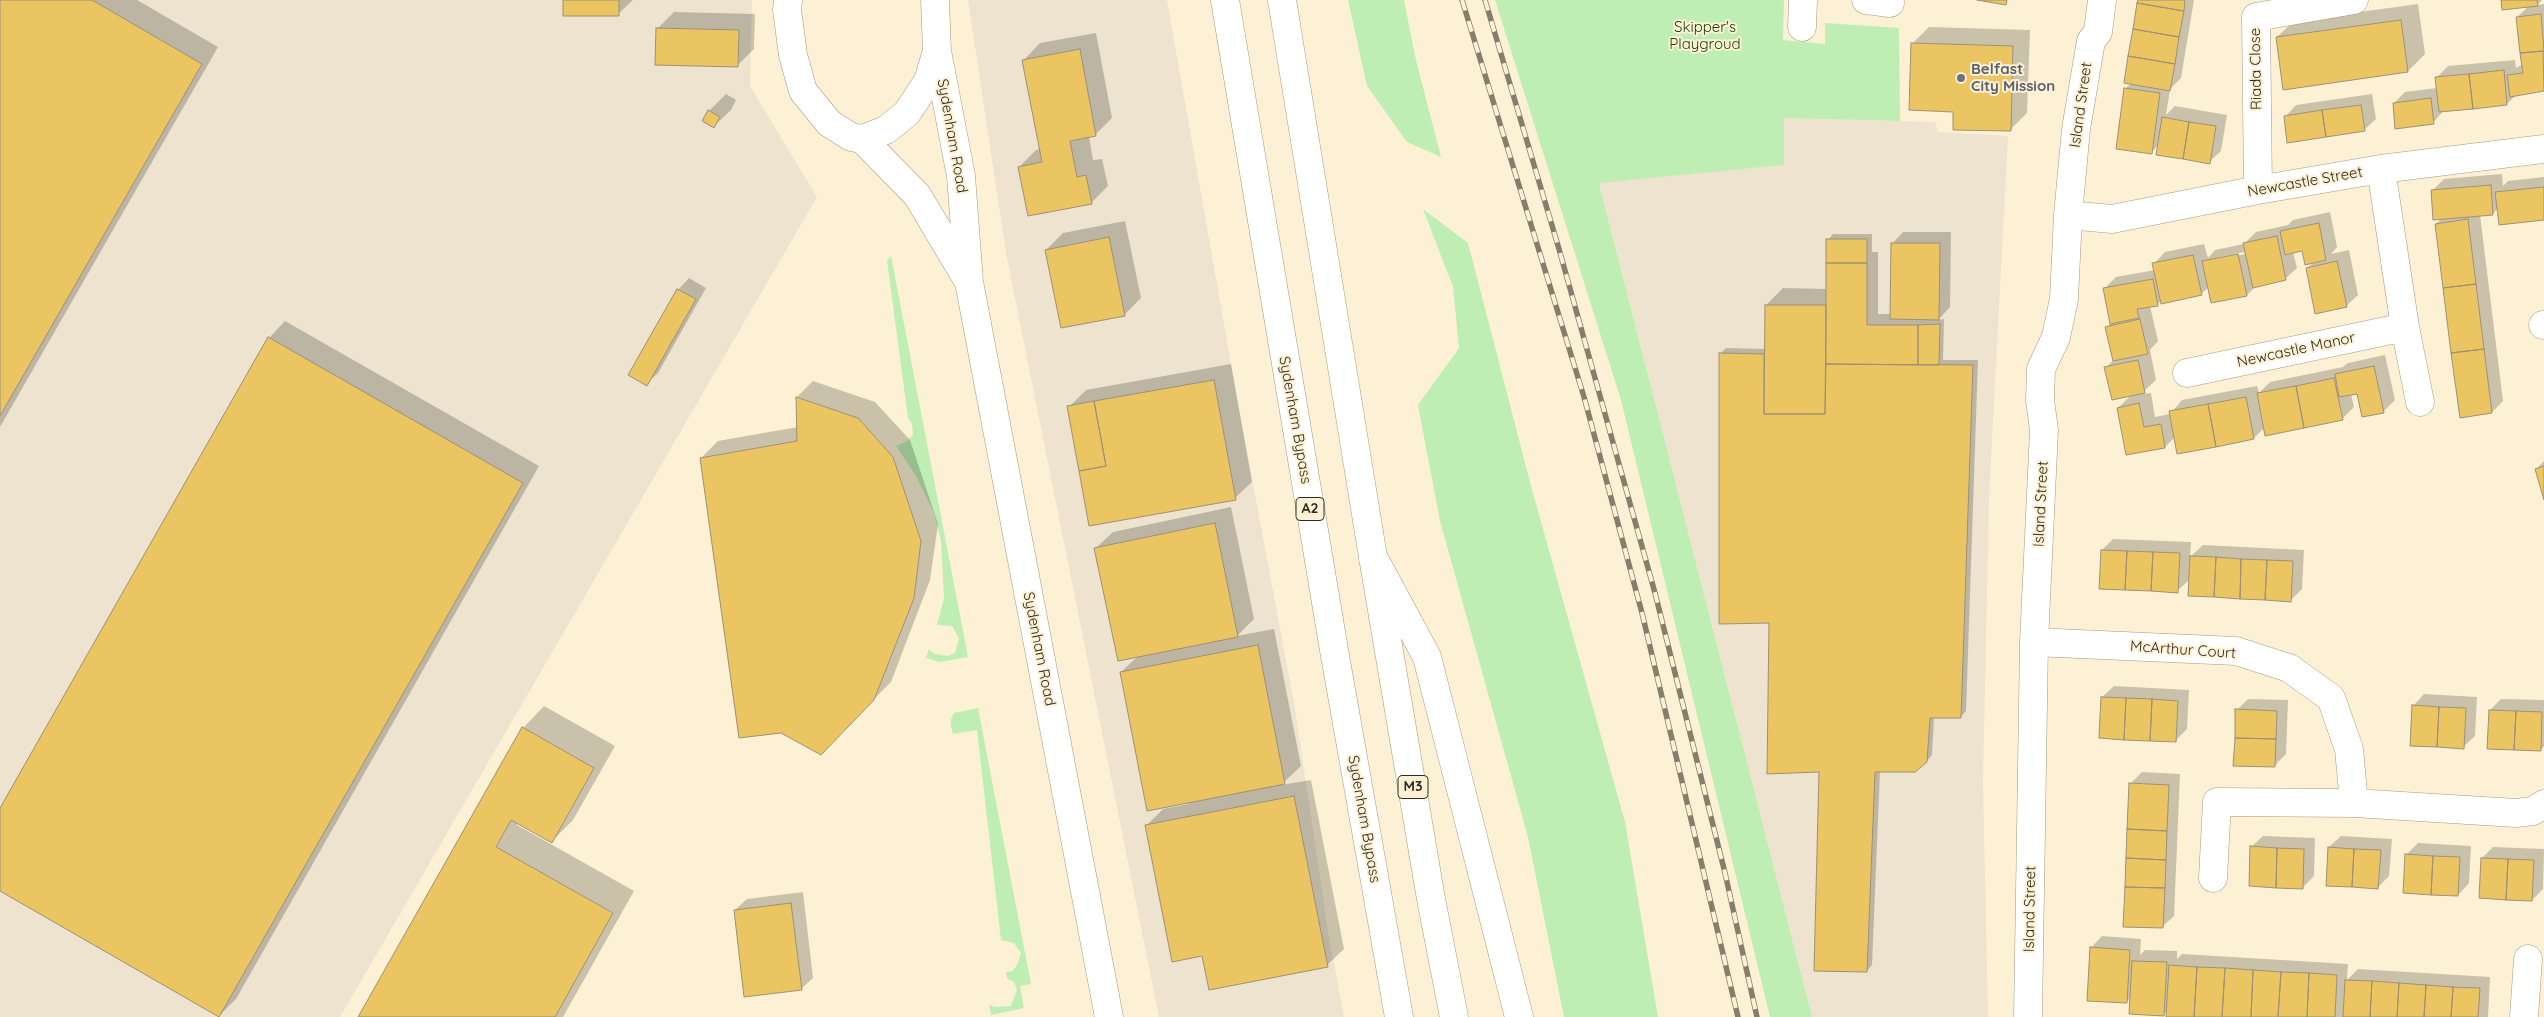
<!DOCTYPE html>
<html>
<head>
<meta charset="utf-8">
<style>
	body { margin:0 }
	canvas { display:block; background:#fdf1d5 }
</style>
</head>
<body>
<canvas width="2544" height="1017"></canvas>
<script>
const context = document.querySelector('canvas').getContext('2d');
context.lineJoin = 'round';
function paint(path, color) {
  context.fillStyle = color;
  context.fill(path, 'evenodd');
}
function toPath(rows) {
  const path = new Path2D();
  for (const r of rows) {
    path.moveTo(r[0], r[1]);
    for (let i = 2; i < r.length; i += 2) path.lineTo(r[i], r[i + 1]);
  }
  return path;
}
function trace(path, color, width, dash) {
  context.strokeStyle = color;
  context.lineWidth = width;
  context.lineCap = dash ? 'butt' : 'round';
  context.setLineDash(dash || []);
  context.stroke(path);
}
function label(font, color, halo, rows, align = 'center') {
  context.font = font + ' Quicksand,sans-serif';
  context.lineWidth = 4;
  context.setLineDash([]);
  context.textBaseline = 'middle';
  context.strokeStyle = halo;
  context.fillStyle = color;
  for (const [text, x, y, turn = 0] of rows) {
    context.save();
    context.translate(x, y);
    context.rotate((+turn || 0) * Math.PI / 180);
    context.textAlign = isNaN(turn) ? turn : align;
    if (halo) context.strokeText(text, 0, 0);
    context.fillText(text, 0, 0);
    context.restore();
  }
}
paint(toPath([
	[0,0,752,0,750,86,817,197,340,1017,0,1017],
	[968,0,1167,0,1235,387,1295,709,1329,937,1344,1017,1159,1017,1006,253],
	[1784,118,1936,122,1937,132,2008,136,1989,497,1983,782,1988,1017,1812,1017,1599,182,1784,165]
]), '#ede3ce');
paint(toPath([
	[1348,0,1404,0,1415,56,1441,157,1407,142,1367,86],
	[1495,0,1784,0,1783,40,1825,44,1825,23,1899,28,1900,121,1784,118,1784,165,1599,183,1812,1017,1770,1017,1621,400],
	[1423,209,1468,243,1531,486,1625,822,1658,1017,1564,1017,1528,837,1440,521,1418,405,1459,348,1453,287],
	[891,256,968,657,940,662,926,658,929,649,934,654,948,656,955,653,959,638,952,626,937,625,944,598,941,541,934,513,916,476,896,446,906,442,913,435,912,424,908,418,887,261],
	[978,708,1031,984,1020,986,1024,1008,991,1015,989,1004,994,1007,1011,1006,1017,990,1014,982,1007,978,1006,972,1013,971,1018,963,1021,953,1014,943,1001,940,977,730,953,734,951,726,951,719,954,713]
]), '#beeeb4');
paint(toPath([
	[0,0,137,0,218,47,0,427],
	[565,0,633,0,618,14],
	[2139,0,2194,0,2181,78,2170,89,2166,115,2175,106,2227,115,2221,151,2209,162,2158,145,2152,152,2126,88,2131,83],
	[2502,0,2542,0,2537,5,2544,4,2544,90,2517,94,2507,104,2444,110,2433,123,2394,103,2405,92,2437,88,2436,78,2448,66,2515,60,2516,68,2523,64,2517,17,2529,6],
	[2418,4,2425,54,2408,71,2277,37,2294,21],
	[674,12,755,14,754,49,737,66,657,29],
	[1929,27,2030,30,2027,113,2010,130,1912,44],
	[1096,33,1112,118,1095,135,1089,136,1093,160,1102,159,1108,186,1091,203,1019,167,1036,150,1041,149,1024,60,1040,43],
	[726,94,736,100,731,110,714,126,704,120,709,111],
	[2372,94,2376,119,2364,130,2285,117,2296,105],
	[2502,174,2503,186,2508,181,2544,177,2544,219,2498,208,2493,214,2480,215,2503,401,2492,412,2436,224,2442,218,2432,191,2444,179],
	[2330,212,2337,247,2331,254,2349,250,2358,295,2346,306,2307,268,2314,262,2303,250,2293,252,2297,268,2285,279,2256,286,2247,295,2209,287,2202,293,2161,301,2158,304,2150,306,2158,341,2150,350,2156,380,2141,394,2151,393,2155,417,2170,414,2182,400,2257,386,2259,393,2270,382,2343,367,2348,363,2385,355,2395,400,2383,412,2358,392,2351,394,2354,407,2342,419,2265,427,2254,438,2178,452,2175,437,2165,447,2118,408,2132,394,2106,368,2114,359,2107,327,2111,323,2104,289,2116,277,2155,270,2154,264,2165,252,2204,244,2208,258,2215,250,2244,244,2256,232,2288,225,2293,220],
	[2244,252,2245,254,2215,260,2215,258],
	[1125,221,1141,298,1124,315,1046,250,1063,233],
	[1903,232,1951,232,1950,307,1938,320,1944,319,1943,360,1978,360,1966,711,1961,716,1934,717,1932,755,1927,761,1880,771,1872,965,1867,971,1820,771,1770,622,1721,353,1726,348,1766,349,1766,305,1783,288,1827,289,1828,240,1833,234,1872,234,1872,252,1878,252,1878,314,1891,314,1892,244],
	[689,278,706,288,658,373,646,384,678,290],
	[285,321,539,466,236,999,219,1016,0,890,0,811,269,338],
	[1231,364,1252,482,1235,498,1069,407,1086,390],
	[813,381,875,402,910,440,938,524,930,580,891,682,820,753,701,458,718,441,798,427,797,397],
	[2544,461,2544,495,2536,469],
	[1231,507,1254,619,1237,636,1274,629,1301,766,1281,785,1311,780,1344,949,1327,965,1203,954,1146,826,1163,809,1189,804,1121,672,1138,656,1096,548,1113,532],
	[2113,539,2191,542,2190,557,2203,545,2304,550,2302,589,2291,600,2190,579,2177,591,2102,550],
	[2114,686,2189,690,2187,729,2175,741,2102,697],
	[2424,694,2477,697,2475,736,2463,747,2413,706],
	[2248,699,2288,700,2286,754,2274,766,2237,710],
	[2501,699,2544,700,2544,746,2541,750,2490,710],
	[544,706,615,746,573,820,551,842,518,823,517,825,634,891,563,1017,359,1017,523,728],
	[2142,772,2180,774,2174,916,2162,927,2130,784],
	[2263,836,2315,838,2314,876,2302,888,2251,847],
	[2341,836,2392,839,2389,876,2377,888,2329,847],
	[2418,843,2471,846,2469,883,2458,895,2406,855],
	[2493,847,2544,849,2543,889,2532,900,2482,858],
	[803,892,813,978,801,989,735,910,747,899],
	[2102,936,2141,939,2140,955,2145,950,2177,951,2177,959,2182,954,2348,964,2347,980,2358,969,2490,977,2488,1017,2167,1017,2168,1010,2163,1015,2131,997,2126,1002,2091,948]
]), '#0003');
const building = toPath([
	[0,0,92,0,202,64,0,416,0,0],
	[563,0,619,0,619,16,563,16,563,0],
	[1977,0,2007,0,2006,5,1977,0],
	[2138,0,2185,0,2184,11,2137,3,2138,0],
	[2501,0,2537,0,2538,6,2502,10,2501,0],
	[2137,3,2184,11,2179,37,2133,29,2137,3],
	[2541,14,2544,51,2520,53,2516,17,2541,14],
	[2401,20,2408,72,2283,90,2276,37,2401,20],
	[656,28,739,30,738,67,655,65,656,28],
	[2133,29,2179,37,2175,64,2128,56,2133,29],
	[1911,43,2013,46,2011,131,1953,130,1953,112,1909,110,1911,43],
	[1080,49,1096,136,1070,141,1077,177,1086,175,1092,204,1028,216,1018,167,1042,162,1022,60,1080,49],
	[2543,51,2544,91,2510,97,2507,75,2523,73,2520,53,2543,51],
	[2128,56,2175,64,2170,91,2124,83,2128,56],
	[2504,70,2507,105,2473,109,2469,74,2504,70],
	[2469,74,2473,109,2439,112,2435,77,2469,74],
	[2124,88,2160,93,2152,154,2116,149,2124,88],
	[2431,98,2434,124,2395,129,2393,103,2431,98],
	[2361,105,2365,131,2326,137,2322,110,2361,105],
	[708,110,720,117,714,128,702,121,708,110],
	[2322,110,2326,137,2287,143,2284,116,2322,110],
	[2162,117,2189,122,2183,159,2156,155,2162,117],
	[2189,122,2216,126,2210,164,2183,159,2189,122],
	[2491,185,2493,215,2433,220,2431,190,2491,185],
	[2544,187,2544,220,2499,225,2495,192,2544,187],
	[2468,219,2476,284,2443,288,2435,224,2468,219],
	[2319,223,2326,260,2305,265,2302,251,2285,255,2280,231,2319,223],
	[2277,236,2286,280,2253,288,2243,243,2277,236],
	[1109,237,1125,316,1061,328,1045,250,1109,237],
	[1826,239,1867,239,1867,263,1826,263,1826,239],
	[1891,243,1940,243,1939,320,1890,319,1891,243],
	[2238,254,2247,296,2211,303,2202,261,2238,254],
	[2193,255,2202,295,2161,304,2152,263,2193,255],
	[2337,261,2347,307,2315,314,2306,268,2337,261],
	[1826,263,1867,263,1867,325,1918,325,1918,365,1826,364,1826,263],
	[2153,279,2158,306,2137,309,2139,318,2110,324,2103,288,2153,279],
	[2476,284,2484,349,2451,353,2443,288,2476,284],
	[677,289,696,299,647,386,628,375,677,289],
	[1765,305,1826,305,1825,414,1764,414,1765,305],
	[2140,319,2148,354,2113,361,2105,327,2140,319],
	[1940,324,1939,365,1918,365,1918,325,1940,324],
	[268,337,523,483,219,1017,0,891,0,808,268,337],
	[2484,349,2492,413,2460,418,2451,353,2484,349],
	[1719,353,1764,354,1764,414,1825,414,1826,364,1973,365,1961,718,1930,718,1927,762,1915,772,1875,772,1867,972,1814,971,1819,772,1767,774,1769,623,1719,624,1719,353],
	[2138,360,2145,393,2112,400,2104,367,2138,360],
	[2374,366,2384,413,2362,417,2357,394,2339,397,2335,374,2374,366],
	[2334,378,2343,420,2304,428,2296,386,2334,378],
	[1214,380,1236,500,1089,526,1079,471,1106,466,1094,401,1214,380],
	[2296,386,2304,428,2265,436,2257,393,2296,386],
	[796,397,858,418,893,457,921,541,914,598,874,700,821,755,781,733,739,738,700,458,797,441,796,397],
	[2246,397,2254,439,2216,447,2208,404,2246,397],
	[1094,401,1106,466,1079,471,1067,406,1094,401],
	[2139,403,2144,427,2161,424,2165,448,2126,455,2117,408,2139,403],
	[2208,404,2216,447,2177,454,2169,411,2208,404],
	[2544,466,2544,500,2535,469,2544,466],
	[1215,523,1238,637,1118,661,1094,548,1215,523],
	[2101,550,2127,551,2125,590,2099,589,2101,550],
	[2127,551,2153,552,2151,591,2125,590,2127,551],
	[2153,552,2180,553,2178,593,2151,591,2153,552],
	[2190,556,2216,557,2214,597,2188,596,2190,556],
	[2216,557,2241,559,2240,599,2214,597,2216,557],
	[2241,559,2267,560,2265,600,2240,599,2241,559],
	[2267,560,2293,561,2291,602,2265,600,2267,560],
	[1258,645,1285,784,1147,811,1120,672,1258,645],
	[2101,697,2126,698,2124,740,2099,738,2101,697],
	[2126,698,2152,699,2150,741,2124,740,2126,698],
	[2152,699,2178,701,2176,742,2150,741,2152,699],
	[2412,705,2439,707,2437,747,2410,746,2412,705],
	[2439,707,2466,708,2464,749,2437,747,2439,707],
	[2235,709,2277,711,2276,739,2235,738,2235,709],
	[2489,710,2516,711,2514,750,2487,749,2489,710],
	[2516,711,2542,712,2541,751,2514,750,2516,711],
	[522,727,594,768,552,843,511,820,496,847,613,913,555,1017,358,1017,522,727],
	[2235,738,2276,739,2275,767,2233,766,2235,738],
	[2129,783,2169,785,2167,831,2127,829,2129,783],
	[1294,796,1328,967,1209,990,1202,956,1172,962,1145,825,1294,796],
	[2127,829,2167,831,2166,860,2126,858,2127,829],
	[2250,846,2277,848,2276,888,2249,886,2250,846],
	[2328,847,2354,849,2352,887,2326,886,2328,847],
	[2277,848,2304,849,2303,889,2276,888,2277,848],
	[2354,849,2381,850,2378,889,2352,887,2354,849],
	[2405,854,2433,856,2431,895,2403,893,2405,854],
	[2433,856,2460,857,2458,896,2431,895,2433,856],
	[2126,858,2166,860,2165,888,2125,887,2126,858],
	[2481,858,2508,859,2506,900,2479,898,2481,858],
	[2508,859,2534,860,2532,901,2506,900,2508,859],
	[2125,887,2165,888,2163,928,2123,927,2125,887],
	[791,903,802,990,744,997,734,910,791,903],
	[2090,947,2130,950,2127,1003,2087,1001,2090,947],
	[2132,961,2167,962,2164,1016,2129,1014,2132,961],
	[2169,965,2197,967,2194,1017,2166,1017,2169,965],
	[2197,967,2225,968,2222,1017,2194,1017,2197,967],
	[2225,968,2253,970,2251,1017,2222,1017,2225,968],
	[2253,970,2281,972,2278,1017,2251,1017,2253,970],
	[2281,972,2309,973,2307,1017,2278,1017,2281,972],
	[2309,973,2337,975,2335,1017,2307,1017,2309,973],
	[2345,980,2372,981,2370,1017,2343,1017,2345,980],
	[2372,981,2399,983,2397,1017,2370,1017,2372,981],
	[2399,983,2426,985,2424,1017,2397,1017,2399,983],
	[2426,985,2453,987,2451,1017,2424,1017,2426,985],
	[2453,987,2480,988,2478,1017,2451,1017,2453,987]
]);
paint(building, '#ecc563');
trace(building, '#9c9177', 1);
const minor = toPath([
	[1866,0,1890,3],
	[1802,27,1803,0],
	[2381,169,2405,327,2420,402],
	[2258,190,2256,17,2354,0],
	[2068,215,2112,219,2258,190,2381,169,2544,149],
	[2543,325,2544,325],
	[2187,373,2405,327],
	[2034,642,2236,651,2289,668,2331,698,2349,749,2354,803],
	[2213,878,2217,802,2354,803,2516,813,2533,811,2544,804],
	[2028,1017,2034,642,2044,430,2040,400,2041,369,2056,337,2064,299,2068,215,2076,129,2091,41,2098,32,2102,0],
	[2524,1017,2528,959]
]);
const tertiary = toPath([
	[788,0,787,10,793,55,803,91,829,123,851,137,862,139,886,130,907,113,928,81,937,51,935,0],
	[937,51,961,176,969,282,1109,1017],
	[862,139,917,195,966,277]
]);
const trunk = toPath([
	[1225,0,1334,650,1399,1017],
	[1282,0,1373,557,1427,657,1519,1017]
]);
const motorway = toPath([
	[1373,557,1431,899,1454,1017]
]);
trace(minor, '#a5997f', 29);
trace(tertiary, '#a5997f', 29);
trace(trunk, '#a5997f', 29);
trace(motorway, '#a5997f', 29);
trace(minor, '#fff', 28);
trace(tertiary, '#fff', 28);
trace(trunk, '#fff', 28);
trace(motorway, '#fff', 28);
const rail = toPath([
	[1462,0,1584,397,1642,613,1738,1017],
	[1485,0,1559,249,1655,593,1725,873,1757,1017]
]);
trace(rail, '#857e6c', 5.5);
trace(rail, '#fdf1d5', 4, [11]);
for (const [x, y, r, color] of [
	[1961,78,5,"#6b7280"]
]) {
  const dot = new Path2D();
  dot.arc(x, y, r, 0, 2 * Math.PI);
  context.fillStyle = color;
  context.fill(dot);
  trace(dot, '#fdf1d5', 2);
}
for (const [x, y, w] of [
	[1310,509,28],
	[1413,787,30]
]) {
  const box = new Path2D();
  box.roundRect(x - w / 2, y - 11.5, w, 23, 4);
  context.fillStyle = '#fdf1d5';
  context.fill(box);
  trace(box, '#2f2b20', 1);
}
label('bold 14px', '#2f2b20', null, [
	["A2",1310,509],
	["M3",1413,787]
]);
label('15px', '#19420e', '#fdf1d5', [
	["Skipper's",1705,27],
	["Playgroud",1705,44]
]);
label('bold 15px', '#5b616d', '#fdf1d5', [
	["Belfast",1971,69],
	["City Mission",1971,86]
], 'left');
label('15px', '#2f2b20', '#fdf1d5', [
	["Riada Close",2256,69,-91],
	["Island Street",2081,105,-82],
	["Sydenham Road",952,136,80],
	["Newcastle Street",2305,182,-10],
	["Newcastle Manor",2296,350,-12],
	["Sydenham Bypass",1295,420,80],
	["Island Street",2041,504,-87],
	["Sydenham Road",1039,649,79],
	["McArthur Court",2183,650,4],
	["Sydenham Bypass",1364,819,80],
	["Island Street",2030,909,-89]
]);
</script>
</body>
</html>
